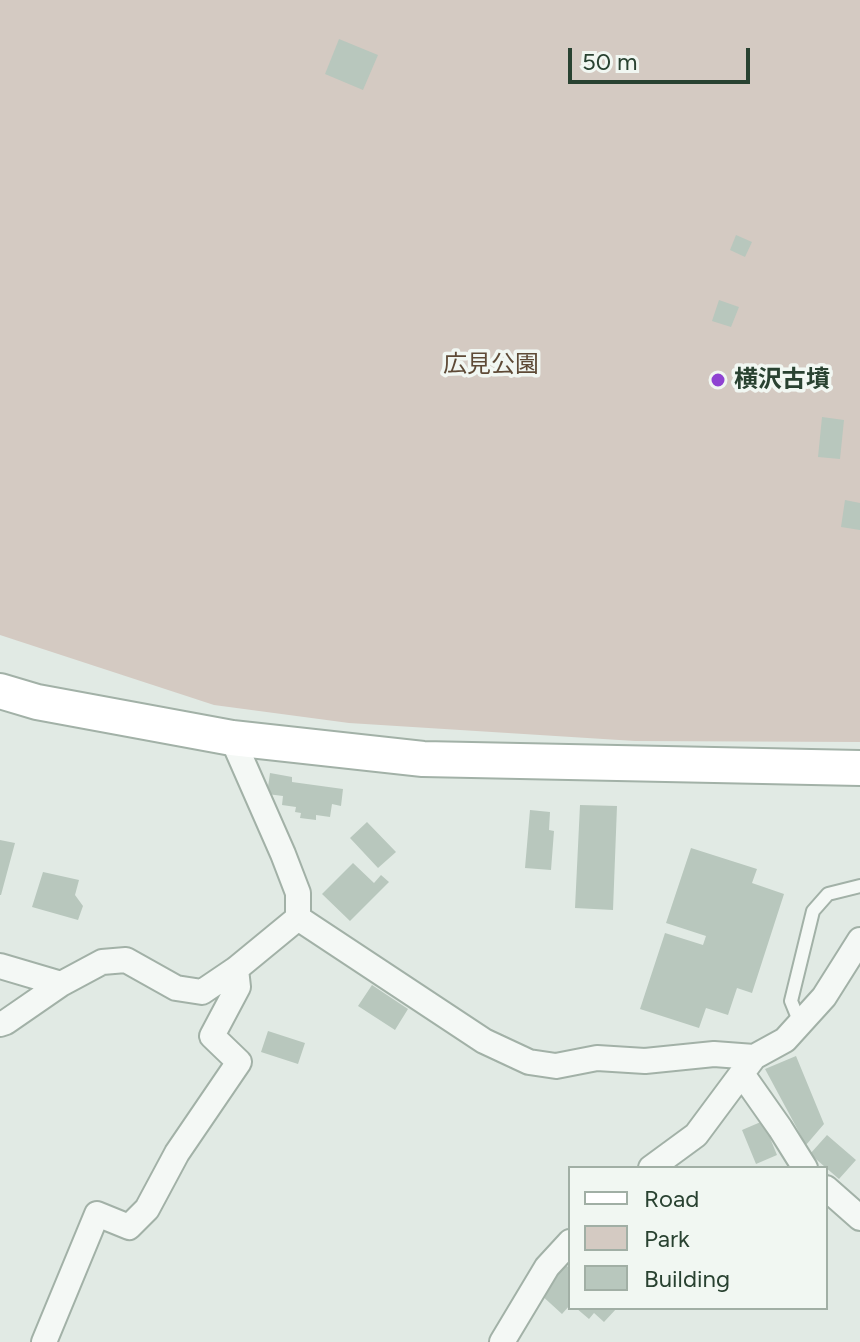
<!DOCTYPE html>
<html>
<head>
<meta charset="utf-8">
<style>
	body { margin:0 }
	#map { position:relative; width:860px; height:1342px; overflow:hidden; background:#e1eae4; font-family:Figtree,sans-serif }
	canvas { display:block }
	.legend { position:absolute; left:568px; top:1166px; width:260px; height:144px; box-sizing:border-box; background:#f1f7f2; border:2px solid #a1afa5; margin:0; padding:10px 14px; list-style:none; font-size:24px; color:#294231 }
	.legend li { display:flex; align-items:center; gap:16px; height:40px }
	.legend b { width:40px; border:2px solid #a1afa5 }
	.scale { position:absolute; left:568px; top:48px; width:182px; height:36px; box-sizing:border-box; border:4px solid #294231; border-top:0; padding-left:10px; font-size:24px; line-height:28px; white-space:nowrap; color:#294231; -webkit-text-stroke:6px #f1f7f2; paint-order:stroke }
</style>
</head>
<body>
<div id="map">
<canvas width="860" height="1342"></canvas>
<ul class="legend">
<li><b style="height:10px;background:#fff"></b>Road</li>
<li><b style="height:22px;background:#d4cac2"></b>Park</li>
<li><b style="height:22px;background:#b8c7bd"></b>Building</li>
</ul>
<div class="scale">50 m</div>
</div>
<script>
const context = document.querySelector('canvas').getContext('2d');
context.lineJoin = 'round';
function paint(path, color) {
  context.fillStyle = color;
  context.fill(path, 'evenodd');
}
function toPath(rows) {
  const path = new Path2D();
  for (const r of rows) {
    path.moveTo(r[0], r[1]);
    for (let i = 2; i < r.length; i += 2) path.lineTo(r[i], r[i + 1]);
  }
  return path;
}
function trace(path, color, width, dash) {
  context.strokeStyle = color;
  context.lineWidth = width;
  context.lineCap = dash ? 'butt' : 'round';
  context.setLineDash(dash || []);
  context.stroke(path);
}
function label(font, color, halo, rows, align = 'center') {
  context.font = font + ' Figtree,"Noto Sans JP",sans-serif';
  context.lineWidth = 7;
  context.setLineDash([]);
  context.textBaseline = 'middle';
  context.strokeStyle = halo;
  context.fillStyle = color;
  for (const [text, x, y, turn = 0] of rows) {
    context.save();
    context.translate(x, y);
    context.rotate((+turn || 0) * Math.PI / 180);
    context.textAlign = isNaN(turn) ? turn : align;
    if (halo) context.strokeText(text, 0, 0);
    context.fillText(text, 0, 0);
    context.restore();
  }
}
paint(toPath([
	[0,0,860,0,860,742,635,741,349,723,214,705,0,635]
]), '#d4cac2');
paint(toPath([
	[339,39,378,55,363,90,325,74],
	[736,235,752,242,745,257,730,250],
	[719,300,739,307,731,327,712,321],
	[822,417,844,420,840,459,818,457],
	[845,500,860,503,860,530,841,527],
	[270,773,292,777,292,782,343,789,341,806,332,804,330,817,316,815,316,820,300,818,301,813,295,812,296,807,282,805,283,796,267,794],
	[580,805,617,806,613,910,575,908],
	[530,810,550,812,549,830,554,831,551,870,525,868],
	[367,822,396,852,378,868,350,838],
	[0,840,15,843,1,895,0,895],
	[691,848,757,869,752,883,784,894,752,993,737,988,728,1015,706,1008,699,1028,640,1009,665,933,703,945,706,936,666,923],
	[353,863,374,883,381,875,389,882,350,921,322,894],
	[43,872,79,880,75,895,83,906,78,920,32,907],
	[372,985,408,1009,395,1030,358,1006],
	[268,1031,305,1043,298,1064,261,1052],
	[796,1056,824,1124,806,1145,765,1069],
	[763,1121,777,1155,756,1164,742,1130],
	[827,1135,856,1160,839,1179,810,1154],
	[565,1264,570,1269,570,1305,562,1314,539,1293],
	[576,1308,617,1308,604,1322,594,1313,589,1319]
]), '#b8c7bd');
const lane = toPath([
	[800,1023,791,1001,813,911,828,894,860,886]
]);
const street = toPath([
	[298,918,484,1041,529,1062,556,1066,597,1058,645,1061,714,1054,754,1057],
	[0,966,61,984],
	[0,1024,6,1022,61,984,102,962,126,960,176,988,202,992,236,969,298,918,298,893,283,854,232,738],
	[742,1074,780,1128,805,1168],
	[651,1168,696,1135,754,1057,785,1040,824,997,860,940],
	[826,1188,860,1218],
	[44,1342,97,1214,129,1227,147,1209,177,1153,239,1062,212,1036,238,987,236,969],
	[502,1342,547,1267,570,1242]
]);
const secondary = toPath([
	[0,691,37,702,232,738,423,759,860,768]
]);
trace(lane, '#a2b1a7', 16);
trace(street, '#a2b1a7', 28);
trace(secondary, '#a2b1a7', 38);
trace(lane, '#f4f8f5', 12);
trace(street, '#f4f8f5', 24);
trace(secondary, '#fff', 34);
for (const [x, y, r, color] of [
	[718,380,8,"#8f43d2"]
]) {
  const dot = new Path2D();
  dot.arc(x, y, r, 0, 2 * Math.PI);
  context.fillStyle = color;
  context.fill(dot);
  trace(dot, '#f1f7f2', 3);
}
label('24px', '#5e4a36', '#f1f7f2', [
	["広見公園",491,365]
]);
label('bold 24px', '#294231', '#f1f7f2', [
	["横沢古墳",734,380]
], 'left');
</script>
</body>
</html>
